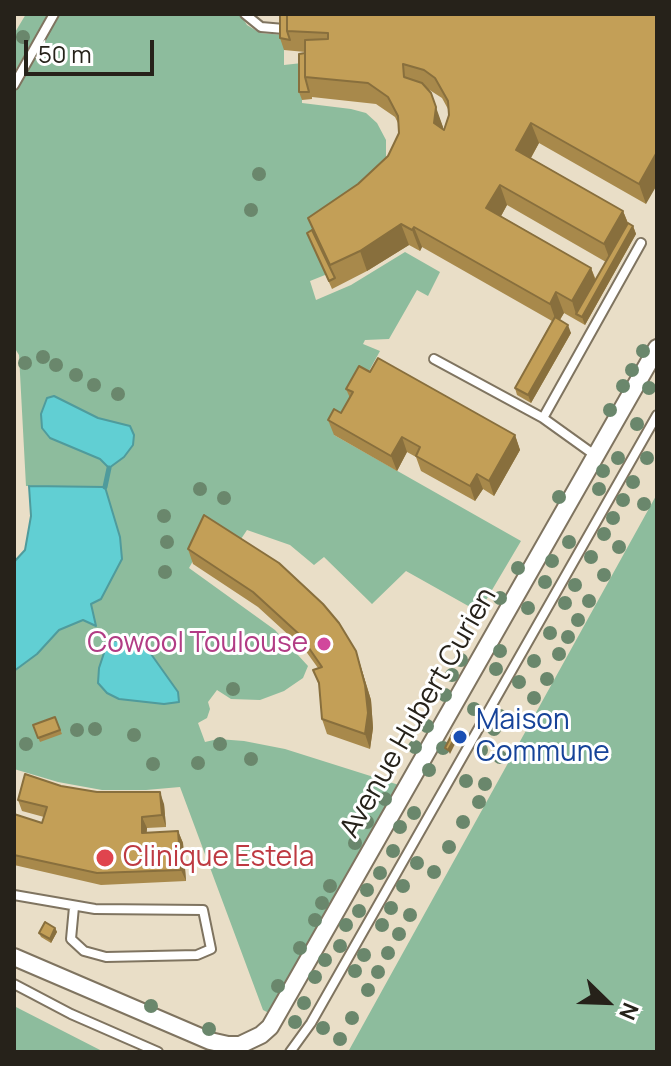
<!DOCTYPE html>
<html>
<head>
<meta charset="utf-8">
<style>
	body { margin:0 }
	#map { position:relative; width:671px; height:1066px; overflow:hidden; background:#e9dec7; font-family:Manrope,sans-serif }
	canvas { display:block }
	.frame { position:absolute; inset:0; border:16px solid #26221a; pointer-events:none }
	.north { position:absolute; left:567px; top:962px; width:80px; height:80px; -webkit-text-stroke:6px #fff; paint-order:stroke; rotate:113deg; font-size:22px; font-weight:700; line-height:32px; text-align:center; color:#26221a }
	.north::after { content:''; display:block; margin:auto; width:28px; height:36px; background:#26221a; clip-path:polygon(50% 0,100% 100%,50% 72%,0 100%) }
	.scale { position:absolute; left:24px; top:40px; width:130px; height:36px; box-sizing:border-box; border:4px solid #26221a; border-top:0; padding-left:10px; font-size:24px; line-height:28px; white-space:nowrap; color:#26221a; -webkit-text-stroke:6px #fff; paint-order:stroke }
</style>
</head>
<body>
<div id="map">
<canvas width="671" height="1066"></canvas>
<div class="frame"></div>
<div class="north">N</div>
<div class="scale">50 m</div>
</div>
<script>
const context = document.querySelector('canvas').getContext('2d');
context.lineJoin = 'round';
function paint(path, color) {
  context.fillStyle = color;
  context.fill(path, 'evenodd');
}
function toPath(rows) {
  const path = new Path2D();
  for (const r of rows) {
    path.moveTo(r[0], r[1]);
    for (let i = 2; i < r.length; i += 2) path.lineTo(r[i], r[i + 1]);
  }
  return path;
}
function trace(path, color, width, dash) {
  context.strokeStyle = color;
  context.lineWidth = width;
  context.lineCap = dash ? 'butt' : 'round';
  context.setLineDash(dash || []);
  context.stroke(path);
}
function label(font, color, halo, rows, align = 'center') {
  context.font = font + ' Manrope,sans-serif';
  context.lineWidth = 6;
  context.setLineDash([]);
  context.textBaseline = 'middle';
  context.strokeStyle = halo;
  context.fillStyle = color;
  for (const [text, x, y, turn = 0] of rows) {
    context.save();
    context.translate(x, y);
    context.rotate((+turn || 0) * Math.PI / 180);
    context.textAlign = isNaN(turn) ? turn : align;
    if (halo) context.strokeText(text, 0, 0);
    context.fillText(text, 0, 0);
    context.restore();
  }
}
paint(toPath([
	[26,14,48,14,14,73,14,34],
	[59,14,240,14,247,25,260,33,284,35,284,65,302,63,302,103,351,109,366,113,377,123,386,140,386,166,325,275,310,281,316,300,351,285,405,252,440,272,428,296,417,290,389,339,365,340,363,344,380,351,334,435,521,541,479,612,406,571,372,604,324,557,314,565,290,545,247,530,237,545,210,530,189,568,275,630,308,666,303,678,284,691,260,700,231,699,217,690,208,702,210,709,207,718,198,723,205,742,218,739,244,741,285,749,399,785,269,1013,263,1010,180,787,146,790,102,790,58,782,14,769,14,671,37,654,59,630,83,620,90,604,105,487,26,486,19,355,14,347,14,93],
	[657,494,657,1052,348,1052],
	[14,1006,104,1052,14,1052]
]), '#8dbc9d');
const water = toPath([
	[54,396,98,418,130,426,134,435,133,445,124,457,109,468,100,459,50,438,42,428,41,414,47,398,54,396],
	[29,486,105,487,120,537,122,559,101,599,91,604,96,626,83,620,59,630,37,654,14,671,14,562,25,550,31,516,29,486],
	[108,641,135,641,151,654,178,692,179,702,164,704,119,699,107,693,98,683,99,668,108,641]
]);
paint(water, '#61cfd3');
trace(water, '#4f9b9c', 2);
trace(toPath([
	[105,487,109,468]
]), '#4f9b9c', 5);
const lane = toPath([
	[245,14,261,27,284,29],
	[14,85,54,14],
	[434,359,543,418,596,456],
	[543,418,641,243],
	[14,895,95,909,203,910,211,949,197,955,106,957,84,951,71,939,74,907],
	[14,984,71,1014,158,1052],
	[290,1052,311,1023,657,415]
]);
const street = toPath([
	[14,957,210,1041,228,1045,240,1045,261,1035,270,1027,657,348]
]);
trace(lane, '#7f7460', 12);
trace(street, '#7f7460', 20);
trace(lane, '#fff', 8);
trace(street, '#fff', 16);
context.fillStyle = '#6a876c';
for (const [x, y] of [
	[23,37],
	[259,174],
	[251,210],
	[643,351],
	[43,357],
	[25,363],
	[56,365],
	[632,370],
	[76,375],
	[94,385],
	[623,386],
	[649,388],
	[118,394],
	[610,410],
	[637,424],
	[618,458],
	[647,458],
	[603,471],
	[633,482],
	[200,489],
	[599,489],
	[559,497],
	[224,498],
	[623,500],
	[644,504],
	[164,516],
	[613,518],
	[604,534],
	[167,542],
	[569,542],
	[619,547],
	[591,557],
	[552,561],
	[518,568],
	[165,572],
	[604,575],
	[545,582],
	[575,585],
	[500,598],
	[589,601],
	[565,603],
	[528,608],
	[578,620],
	[550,633],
	[568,637],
	[500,651],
	[559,654],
	[461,660],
	[534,661],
	[496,669],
	[452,675],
	[547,679],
	[519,682],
	[233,689],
	[445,695],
	[534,698],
	[474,709],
	[500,716],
	[427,726],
	[95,729],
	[494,729],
	[77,730],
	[134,735],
	[26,744],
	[220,744],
	[415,747],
	[443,748],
	[481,750],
	[500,757],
	[251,759],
	[198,763],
	[153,764],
	[429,770],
	[466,781],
	[485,784],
	[385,799],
	[479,802],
	[414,813],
	[367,822],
	[463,822],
	[400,827],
	[355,843],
	[449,847],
	[393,851],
	[417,863],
	[434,872],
	[380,873],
	[330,886],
	[403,886],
	[367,890],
	[322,903],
	[391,908],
	[359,911],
	[410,915],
	[315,920],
	[346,925],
	[382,925],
	[399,934],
	[340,946],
	[300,948],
	[388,953],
	[364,955],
	[325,960],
	[355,971],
	[378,972],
	[315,977],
	[278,986],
	[368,990],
	[304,1003],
	[151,1006],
	[352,1018],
	[295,1022],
	[323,1028],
	[209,1029],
	[340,1039]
]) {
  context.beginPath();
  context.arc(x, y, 7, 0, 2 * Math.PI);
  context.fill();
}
paint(toPath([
	[280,14,657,14,646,204,539,143,531,158,623,211,628,223,633,226,636,234,585,325,564,313,560,320,571,333,531,403,517,395,515,388,552,321,422,247,420,251,409,245,367,271,332,289,307,233,313,231,308,218,358,184,388,156,399,133,398,123,395,117,376,104,312,97,312,99,302,100,299,92,305,52,284,50,280,38],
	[428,89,442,98,448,109,449,115,444,130],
	[507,205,606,262,596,280,591,268,501,216],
	[370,372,515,435,520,450,494,496,483,489,475,501,421,471,416,457,407,452,397,471,334,435,328,420,341,413,350,398,346,389],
	[188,549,356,651,371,700,373,728,370,749,327,734,322,719,319,685,313,670,318,668,305,650,258,607,193,564],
	[55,717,62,734,40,742,33,725],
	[61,786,164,804,166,827,147,828,146,833,178,831,183,843,186,881,101,885,14,865,14,814,42,823,44,817,22,811,18,800],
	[55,928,57,932,51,943,41,937,39,933]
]), '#a8894b');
paint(toPath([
	[431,93,443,127,441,144,434,123],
	[531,123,539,143,524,170,516,150],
	[657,152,657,185,646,204,639,184],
	[500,185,507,205,494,229,486,208],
	[623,211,631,231,633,226,636,234,585,325,582,317,576,314,572,301,591,268,598,288,612,265,604,244],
	[401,224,409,245,367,271,360,251],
	[414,227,422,247,420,251,412,230],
	[556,292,564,313,557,324,550,304],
	[568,325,571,333,531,403,528,395],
	[515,435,520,450,494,496,489,481],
	[402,437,407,452,397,471,391,456],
	[477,474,483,489,475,501,470,486],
	[356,651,371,700,373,728,370,749,365,734],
	[457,734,458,738,450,754,448,750],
	[160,792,164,804,166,827,162,815],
	[142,817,147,828,146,845,142,833],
	[178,831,183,843,186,881,181,870],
	[55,928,57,932,51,943,50,939]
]), '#886f3d');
const building = toPath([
	[280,14,287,14,287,31,290,40,280,38,280,14],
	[287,14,657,14,657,152,639,184,531,123,516,150,623,211,604,244,500,185,486,208,591,268,572,301,556,292,550,304,414,227,412,230,401,224,360,251,330,265,308,218,358,184,388,156,399,133,398,116,388,97,368,83,305,77,305,40,328,39,328,33,287,31,287,14],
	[403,64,424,70,435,78,448,101,449,115,444,130,434,123,436,107,431,93,422,83,404,77,403,64],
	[305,53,305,77,309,92,299,92,299,54,305,53],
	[628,223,633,226,582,317,576,314,628,223],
	[312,230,335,278,329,281,307,233,312,230],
	[555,317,568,325,528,395,515,388,555,317],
	[378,358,515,435,489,481,477,474,470,486,416,456,420,447,402,437,391,456,328,420,334,409,341,413,353,392,346,389,359,366,370,372,378,358],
	[204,515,279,563,323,604,339,623,356,651,365,685,368,713,365,734,322,719,319,683,313,670,322,667,300,635,253,592,188,549,204,515],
	[55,717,60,730,38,738,33,725,55,717],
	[453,732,457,734,448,750,445,748,453,732],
	[25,774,61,786,97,792,160,792,162,815,142,817,142,833,178,831,181,870,97,873,14,855,14,814,42,823,47,807,18,800,25,774],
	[45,922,55,928,50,939,39,933,45,922]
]);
paint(building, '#c39f57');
trace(building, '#886f3d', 2);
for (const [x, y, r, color] of [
	[324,644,8,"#d1479c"],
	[460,737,8,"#1a4fb4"],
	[105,858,10,"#e0444e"]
]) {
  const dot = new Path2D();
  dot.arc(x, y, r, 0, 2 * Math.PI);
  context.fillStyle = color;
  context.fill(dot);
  trace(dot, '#fff', 3);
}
label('28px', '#b23c85', '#fff', [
	["Cowool Toulouse",308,644]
], 'right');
label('28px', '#26221a', '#fff', [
	["Avenue Hubert Curien",419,713,-60]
]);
label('28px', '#164399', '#fff', [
	["Maison",476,721],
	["Commune",476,753]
], 'left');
label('28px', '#be3a42', '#fff', [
	["Clinique Estela",123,858]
], 'left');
</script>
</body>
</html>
